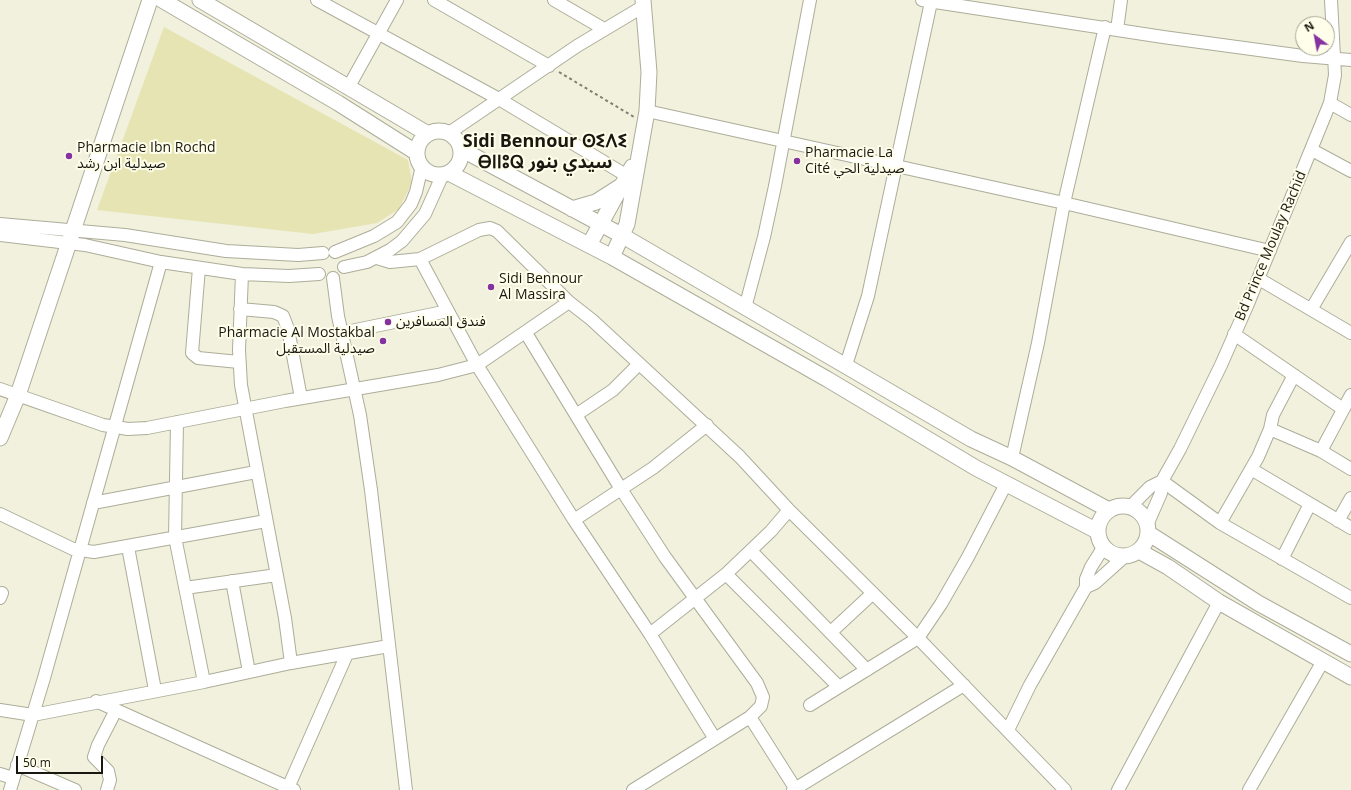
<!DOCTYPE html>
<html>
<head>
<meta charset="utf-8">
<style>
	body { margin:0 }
	#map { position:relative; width:1351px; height:790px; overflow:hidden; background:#f1f1dd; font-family:"Open Sans",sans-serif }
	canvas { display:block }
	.north { position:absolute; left:1295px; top:16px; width:40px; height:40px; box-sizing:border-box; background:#fefeea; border:1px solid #a2a293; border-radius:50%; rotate:328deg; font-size:11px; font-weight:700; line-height:16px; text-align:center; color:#181811 }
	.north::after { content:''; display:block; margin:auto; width:14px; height:18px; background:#8631a0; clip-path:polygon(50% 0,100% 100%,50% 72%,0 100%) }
	.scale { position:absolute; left:16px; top:756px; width:87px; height:18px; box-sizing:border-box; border:2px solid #181811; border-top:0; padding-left:5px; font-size:12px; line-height:14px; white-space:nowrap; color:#181811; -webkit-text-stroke:3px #fefeea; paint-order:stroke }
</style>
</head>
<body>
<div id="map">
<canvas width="1351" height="790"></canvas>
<div class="north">N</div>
<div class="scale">50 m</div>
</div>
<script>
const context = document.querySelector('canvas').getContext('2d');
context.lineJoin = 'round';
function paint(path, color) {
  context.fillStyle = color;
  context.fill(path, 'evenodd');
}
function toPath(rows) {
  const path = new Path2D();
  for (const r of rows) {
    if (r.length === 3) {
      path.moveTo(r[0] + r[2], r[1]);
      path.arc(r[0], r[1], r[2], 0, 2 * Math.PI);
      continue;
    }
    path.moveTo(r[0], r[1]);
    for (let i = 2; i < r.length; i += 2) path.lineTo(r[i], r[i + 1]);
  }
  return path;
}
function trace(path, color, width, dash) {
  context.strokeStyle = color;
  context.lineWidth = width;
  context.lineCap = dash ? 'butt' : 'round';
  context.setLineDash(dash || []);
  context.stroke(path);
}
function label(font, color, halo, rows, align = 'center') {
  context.font = font + ' "Open Sans","Noto Sans Arabic","Noto Sans Tifinagh",sans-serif';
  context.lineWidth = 4;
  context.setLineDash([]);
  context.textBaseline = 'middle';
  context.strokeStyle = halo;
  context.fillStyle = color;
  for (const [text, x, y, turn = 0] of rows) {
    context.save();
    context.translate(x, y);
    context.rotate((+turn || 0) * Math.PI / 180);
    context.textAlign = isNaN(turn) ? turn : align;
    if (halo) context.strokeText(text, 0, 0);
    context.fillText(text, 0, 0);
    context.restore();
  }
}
paint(toPath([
	[164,27,408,160,412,183,399,209,377,223,313,234,97,210]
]), '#e5e4b2');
const minor = toPath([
	[317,0,499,99,634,180],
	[434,0,549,66],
	[554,0,604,29],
	[922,0,1163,37,1303,56,1351,60],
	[1331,0,1335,75,1330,103,1247,306,1221,365,1180,449,1162,481,1220,523,1351,598],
	[1117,30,1121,0],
	[348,88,397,0],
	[1330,103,1351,115],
	[647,111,1064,203,1270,251],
	[449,133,577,46,644,6],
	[1312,150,1351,171],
	[0,224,125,235,226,251,298,255,323,253],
	[0,235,85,245,161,262,242,274,289,276,319,274],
	[335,252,374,236,397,222,411,204,416,192,422,166],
	[377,258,390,262,420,259,479,230,490,228,497,231,569,302,592,320,740,457,789,510,918,638,1065,790],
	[420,259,477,365,574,520,650,634,715,739],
	[344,267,367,262,390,250,402,241,425,214,443,174],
	[199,268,192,353,198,358,239,362],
	[242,274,239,350,241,385,285,618,291,663],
	[333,278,338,316,360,415,371,490,406,790],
	[1259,279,1351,333],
	[745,308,764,237,775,186,810,0],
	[1312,308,1351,242],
	[240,309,274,312,283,316,288,329,301,398],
	[341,333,448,311],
	[526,333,621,489,665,557,757,683,763,697,761,706,750,717,633,790],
	[1234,334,1343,409],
	[846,365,868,296,931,2],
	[0,389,103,425,128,429,147,428,285,401,438,375,477,365,569,302],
	[576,415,613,390,639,364],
	[177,422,175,537,204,682],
	[1270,429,1321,451,1351,469],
	[1321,451,1351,395],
	[1012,458,1038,343,1064,203,1105,27],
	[1251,469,1351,528],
	[93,503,256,472],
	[1130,507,1150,487,1162,481,1161,493,1147,525],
	[0,514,73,549,94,552,266,521],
	[574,520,653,468,707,425],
	[1338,521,1351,498],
	[1220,523,1258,457,1270,429,1273,415,1294,375],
	[128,547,155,690],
	[1103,548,1091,567,1086,579,1086,587,1095,583,1124,557],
	[751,551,867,670],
	[1282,559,1310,504],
	[726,574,839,687],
	[232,581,249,672],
	[185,588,277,575],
	[0,598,2,593],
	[831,632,873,593],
	[650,634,726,574,771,531,789,510],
	[96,701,294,790],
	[810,705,918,638,941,604,968,557,1006,484],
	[0,710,33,715,204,682,291,663,389,646],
	[750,717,795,788],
	[1008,730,1030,685,1086,587],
	[17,765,75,790],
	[0,774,13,778],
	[10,790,44,678,161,262],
	[107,790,110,780,108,771,94,757,98,745,116,710],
	[287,790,347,654],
	[793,790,964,685],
	[1118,790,1219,602],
	[1249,790,1323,661]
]);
const major = toPath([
	[162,0,338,103,417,153],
	[200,0,428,134],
	[439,153,22],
	[461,149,623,236,971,439,1012,458,1109,510],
	[449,173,612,257,827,379,976,468,1097,531],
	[572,209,596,202,621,186],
	[589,245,632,167],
	[612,257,627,224,647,111,649,72,643,0],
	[0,438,18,395,150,0],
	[1123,531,25],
	[1148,533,1258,603,1351,654],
	[1139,551,1168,567,1219,602,1351,677]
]);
trace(minor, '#adad9a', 14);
trace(major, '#adad9a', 17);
trace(toPath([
	[559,72,634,117]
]), '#7f7f72', 2, [3, 3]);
trace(minor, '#fff', 12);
trace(major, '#fff', 15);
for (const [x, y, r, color] of [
	[69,156,4,"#8631a0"],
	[797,161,4,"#8631a0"],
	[491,287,4,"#8631a0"],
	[388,322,4,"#8631a0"],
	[383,341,4,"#8631a0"]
]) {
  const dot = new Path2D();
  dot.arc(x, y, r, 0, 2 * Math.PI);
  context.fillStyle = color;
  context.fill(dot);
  trace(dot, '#fefeea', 1.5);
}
label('14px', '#181811', '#fefeea', [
	["Pharmacie Ibn Rochd",77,148],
	["صيدلية ابن رشد",77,164],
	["Pharmacie La",805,153],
	["Cité صيدلية الحي",805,169],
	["Sidi Bennour",499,279],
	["Al Massira",499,295],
	["فندق المسافرين",396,322],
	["Pharmacie Al Mostakbal",375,333,"right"],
	["صيدلية المستقبل",375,349,"right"]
], 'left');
label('14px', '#181811', '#fefeea', [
	["Bd Prince Moulay Rachid",1271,246,-67]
]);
label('bold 18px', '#181811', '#fefeea', [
	["Sidi Bennour ⵙⵉⴷⵉ",545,142],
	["ⴱⵏⵏⵓⵕ سيدي بنور",545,163]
]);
</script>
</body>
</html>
